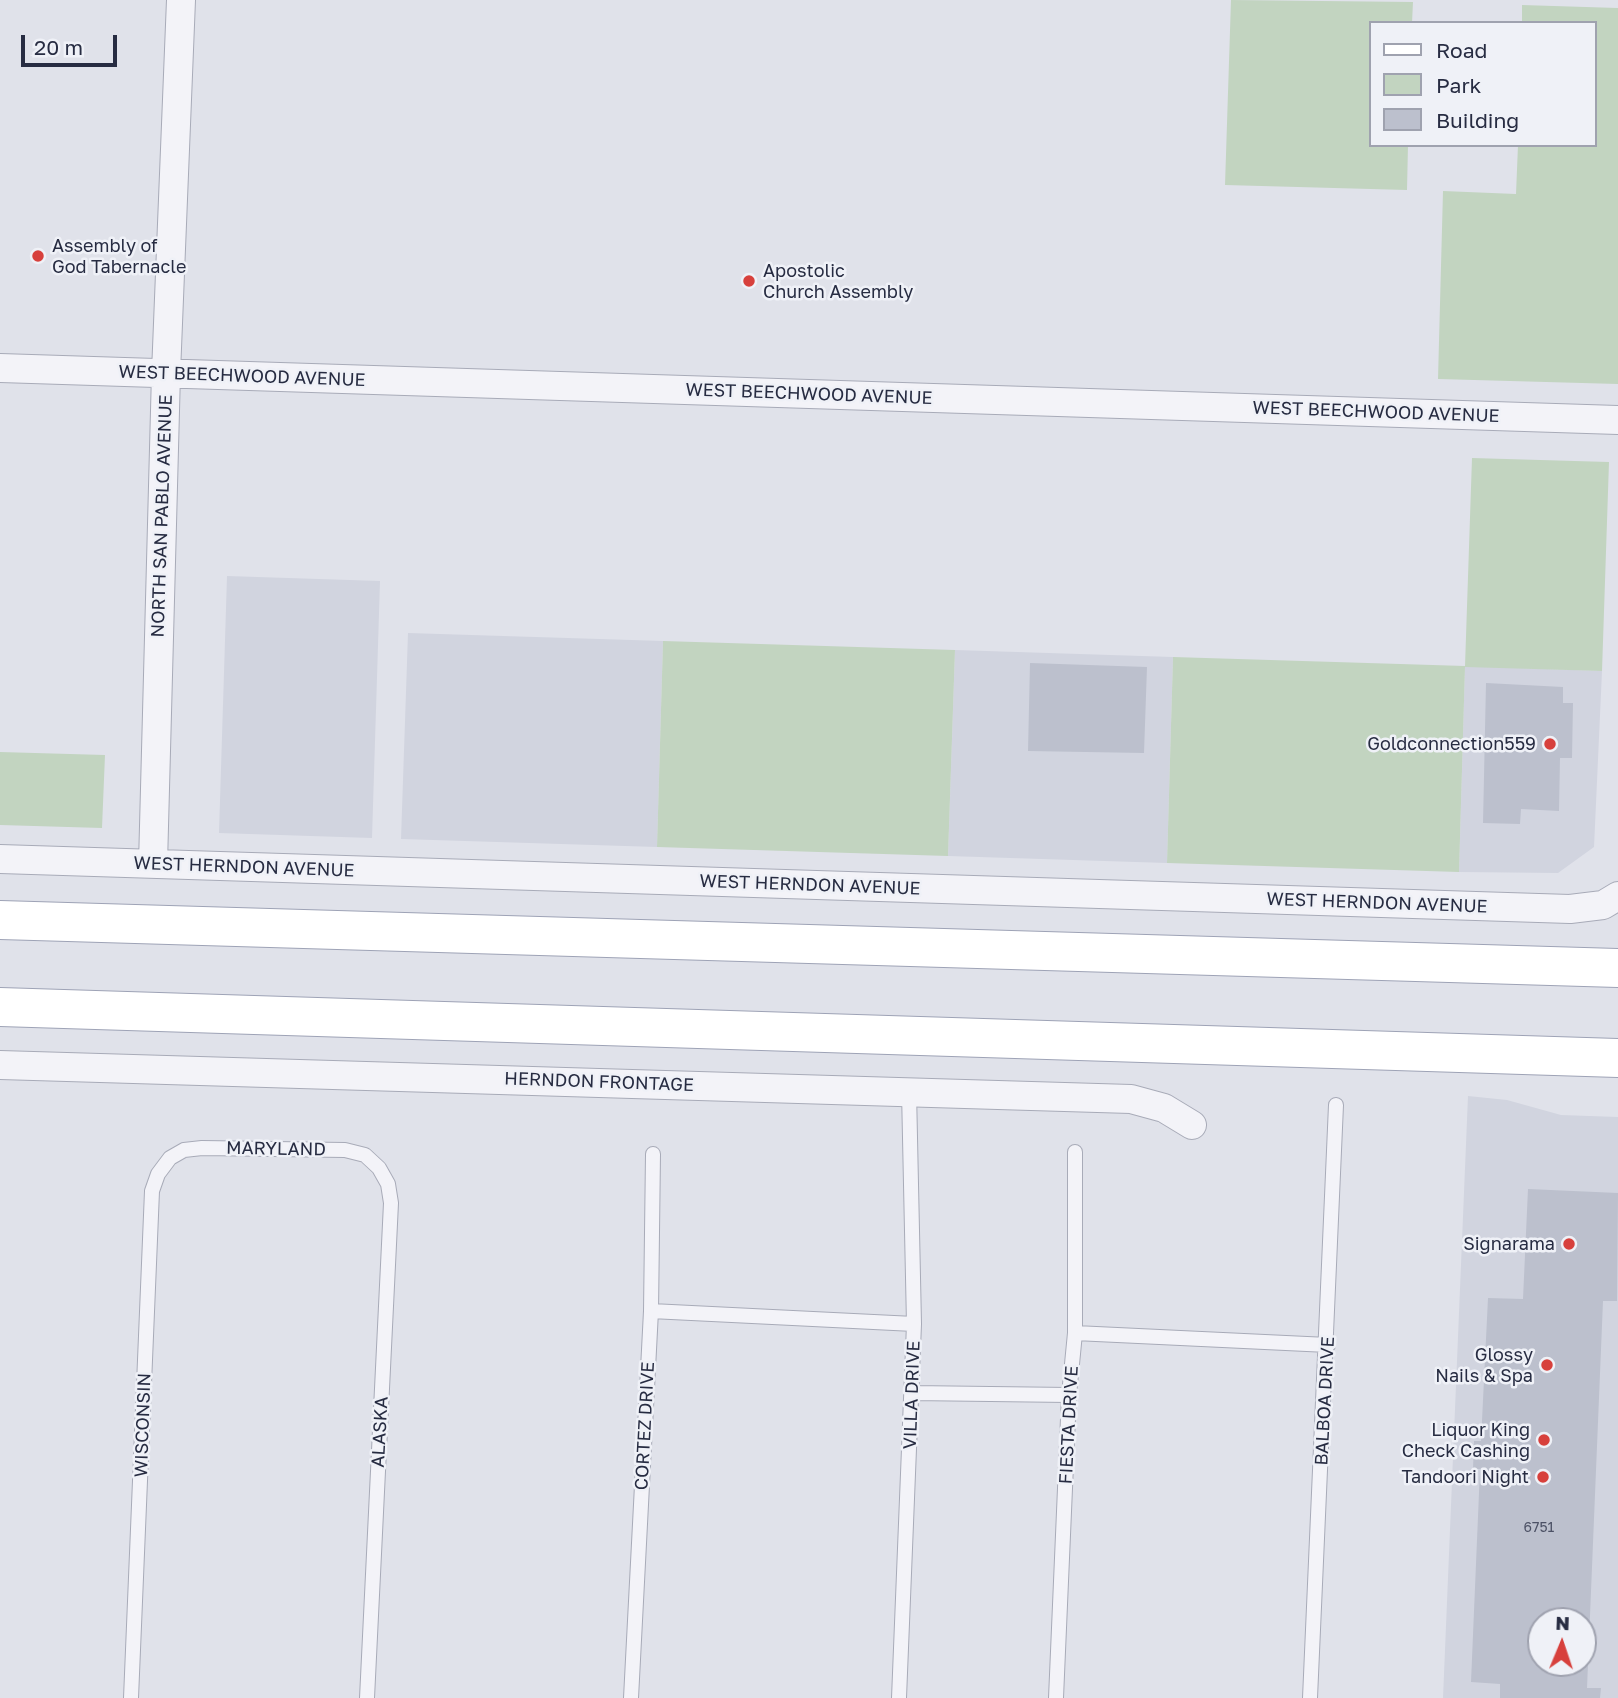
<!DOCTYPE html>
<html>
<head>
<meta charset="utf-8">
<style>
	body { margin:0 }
	#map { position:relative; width:1618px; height:1698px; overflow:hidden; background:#e0e2ea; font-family:"Golos Text",sans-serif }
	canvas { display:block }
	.legend { position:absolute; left:1369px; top:21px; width:228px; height:126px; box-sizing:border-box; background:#eff1f7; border:2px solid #9fa2af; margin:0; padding:9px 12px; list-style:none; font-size:21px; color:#272c42 }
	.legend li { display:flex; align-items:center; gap:14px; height:35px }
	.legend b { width:35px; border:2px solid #9fa2af }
	.north { position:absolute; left:1527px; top:1607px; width:70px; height:70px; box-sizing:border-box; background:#eff1f7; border:2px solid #9fa2af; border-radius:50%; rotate:2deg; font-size:19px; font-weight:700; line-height:28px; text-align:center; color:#272c42 }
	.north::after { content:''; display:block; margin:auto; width:24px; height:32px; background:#d7403c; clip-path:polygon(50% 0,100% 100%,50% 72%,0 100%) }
	.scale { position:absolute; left:21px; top:35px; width:96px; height:32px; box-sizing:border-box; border:4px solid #272c42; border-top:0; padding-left:9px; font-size:21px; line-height:24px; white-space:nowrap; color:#272c42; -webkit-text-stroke:5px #eff1f7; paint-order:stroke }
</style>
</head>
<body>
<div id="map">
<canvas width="1618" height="1698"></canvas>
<ul class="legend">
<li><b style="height:9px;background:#fff"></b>Road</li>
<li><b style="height:19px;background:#c2d4c0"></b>Park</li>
<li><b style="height:19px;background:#bcc0cd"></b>Building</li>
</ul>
<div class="north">N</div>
<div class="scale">20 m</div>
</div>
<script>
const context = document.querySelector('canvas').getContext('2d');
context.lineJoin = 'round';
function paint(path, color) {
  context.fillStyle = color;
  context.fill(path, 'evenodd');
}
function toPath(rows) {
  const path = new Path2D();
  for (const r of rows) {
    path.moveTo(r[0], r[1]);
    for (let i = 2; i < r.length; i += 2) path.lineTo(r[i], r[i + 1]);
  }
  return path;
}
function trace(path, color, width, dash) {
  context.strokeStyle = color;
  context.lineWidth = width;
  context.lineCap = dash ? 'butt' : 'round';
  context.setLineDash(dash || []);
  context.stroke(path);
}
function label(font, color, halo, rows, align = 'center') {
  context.font = font + ' "Golos Text",sans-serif';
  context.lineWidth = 5;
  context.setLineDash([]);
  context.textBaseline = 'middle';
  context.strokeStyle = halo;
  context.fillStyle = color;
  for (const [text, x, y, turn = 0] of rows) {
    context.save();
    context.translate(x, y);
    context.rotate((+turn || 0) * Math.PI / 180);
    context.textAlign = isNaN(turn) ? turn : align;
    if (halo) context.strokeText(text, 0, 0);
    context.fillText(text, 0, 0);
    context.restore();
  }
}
paint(toPath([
	[227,576,380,581,372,838,219,833],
	[408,633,663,641,657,847,401,839],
	[955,650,1173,657,1167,863,948,856],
	[1465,666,1602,671,1594,847,1558,873,1459,872],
	[1468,1096,1507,1100,1561,1115,1618,1117,1618,1698,1443,1698],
	[1541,1621,1583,1621,1583,1663,1541,1663]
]), '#d1d4df');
paint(toPath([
	[1231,0,1413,2,1412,23,1371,23,1371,145,1408,145,1407,190,1225,185],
	[1522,5,1618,8,1618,384,1438,379,1443,191,1516,194,1518,145,1595,145,1595,23,1522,23],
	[1472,458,1609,462,1602,671,1465,667,1459,872,1167,863,1173,657,1465,666],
	[663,641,955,650,948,856,657,847],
	[0,752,105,755,102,828,0,825]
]), '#c2d4c0');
paint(toPath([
	[1030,663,1147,667,1144,753,1028,751],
	[1486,683,1563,687,1563,703,1573,703,1572,758,1560,758,1559,811,1521,809,1520,824,1483,823],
	[1528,1189,1618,1193,1617,1301,1603,1301,1587,1688,1601,1688,1600,1698,1500,1698,1500,1684,1471,1682,1480,1469,1473,1469,1474,1441,1481,1441,1488,1298,1523,1299],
	[1541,1621,1583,1621,1583,1663,1541,1663]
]), '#bcc0cd');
const lane = toPath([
	[651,1311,914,1324],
	[1075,1333,1328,1345],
	[912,1393,1069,1395],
	[131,1698,152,1191,158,1174,170,1158,184,1150,202,1148,345,1150,365,1155,379,1168,388,1184,391,1203,367,1698],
	[631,1698,651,1311,653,1154],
	[899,1698,914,1324,909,1091],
	[1056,1698,1069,1395,1075,1333,1075,1152],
	[1310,1698,1336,1105]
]);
const street = toPath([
	[0,368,1618,420],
	[0,859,1570,909,1603,905,1618,896],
	[153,864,166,373,181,0],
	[0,1065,1131,1099,1164,1108,1192,1125]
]);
const primary = toPath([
	[0,920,1618,968],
	[0,1007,1618,1058]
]);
trace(lane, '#a8abb8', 16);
trace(street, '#a8abb8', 30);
trace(primary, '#9ea3b6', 40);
trace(lane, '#f3f3f8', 14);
trace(street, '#f3f3f8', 28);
trace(primary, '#fff', 38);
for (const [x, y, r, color] of [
	[38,256,7,"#d7403c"],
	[749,281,7,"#d7403c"],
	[1550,744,7,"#d7403c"],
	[1569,1244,7,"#d7403c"],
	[1547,1365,7,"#d7403c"],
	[1544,1440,7,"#d7403c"],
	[1543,1477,7,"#d7403c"]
]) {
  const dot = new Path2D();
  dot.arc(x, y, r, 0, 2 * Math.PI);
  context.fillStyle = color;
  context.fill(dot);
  trace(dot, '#eff1f7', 2.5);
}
label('14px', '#4c5165', null, [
	["6751",1539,1528]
]);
label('18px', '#272c42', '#eff1f7', [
	["Assembly of",52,246,"left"],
	["God Tabernacle",52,267,"left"],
	["Apostolic",763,271,"left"],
	["Church Assembly",763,292,"left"],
	["Goldconnection559",1536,744],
	["Signarama",1555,1244],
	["Glossy",1533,1355],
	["Nails & Spa",1533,1376],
	["Liquor King",1530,1430],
	["Check Cashing",1530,1451],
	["Tandoori Night",1529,1477]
], 'right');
label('18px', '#272c42', '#eff1f7', [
	["WEST BEECHWOOD AVENUE",242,376,2],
	["WEST BEECHWOOD AVENUE",809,394,2],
	["WEST BEECHWOOD AVENUE",1376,412,2],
	["NORTH SAN PABLO AVENUE",162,516,-88],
	["WEST HERNDON AVENUE",244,867,2],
	["WEST HERNDON AVENUE",810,885,2],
	["WEST HERNDON AVENUE",1377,903,2],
	["HERNDON FRONTAGE",599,1082,2],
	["MARYLAND",276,1149,1],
	["VILLA DRIVE",912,1395,-88],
	["BALBOA DRIVE",1325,1401,-87],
	["WISCONSIN",143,1425,-88],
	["FIESTA DRIVE",1069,1425,-87],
	["CORTEZ DRIVE",645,1426,-87],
	["ALASKA",380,1432,-87]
]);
</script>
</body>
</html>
